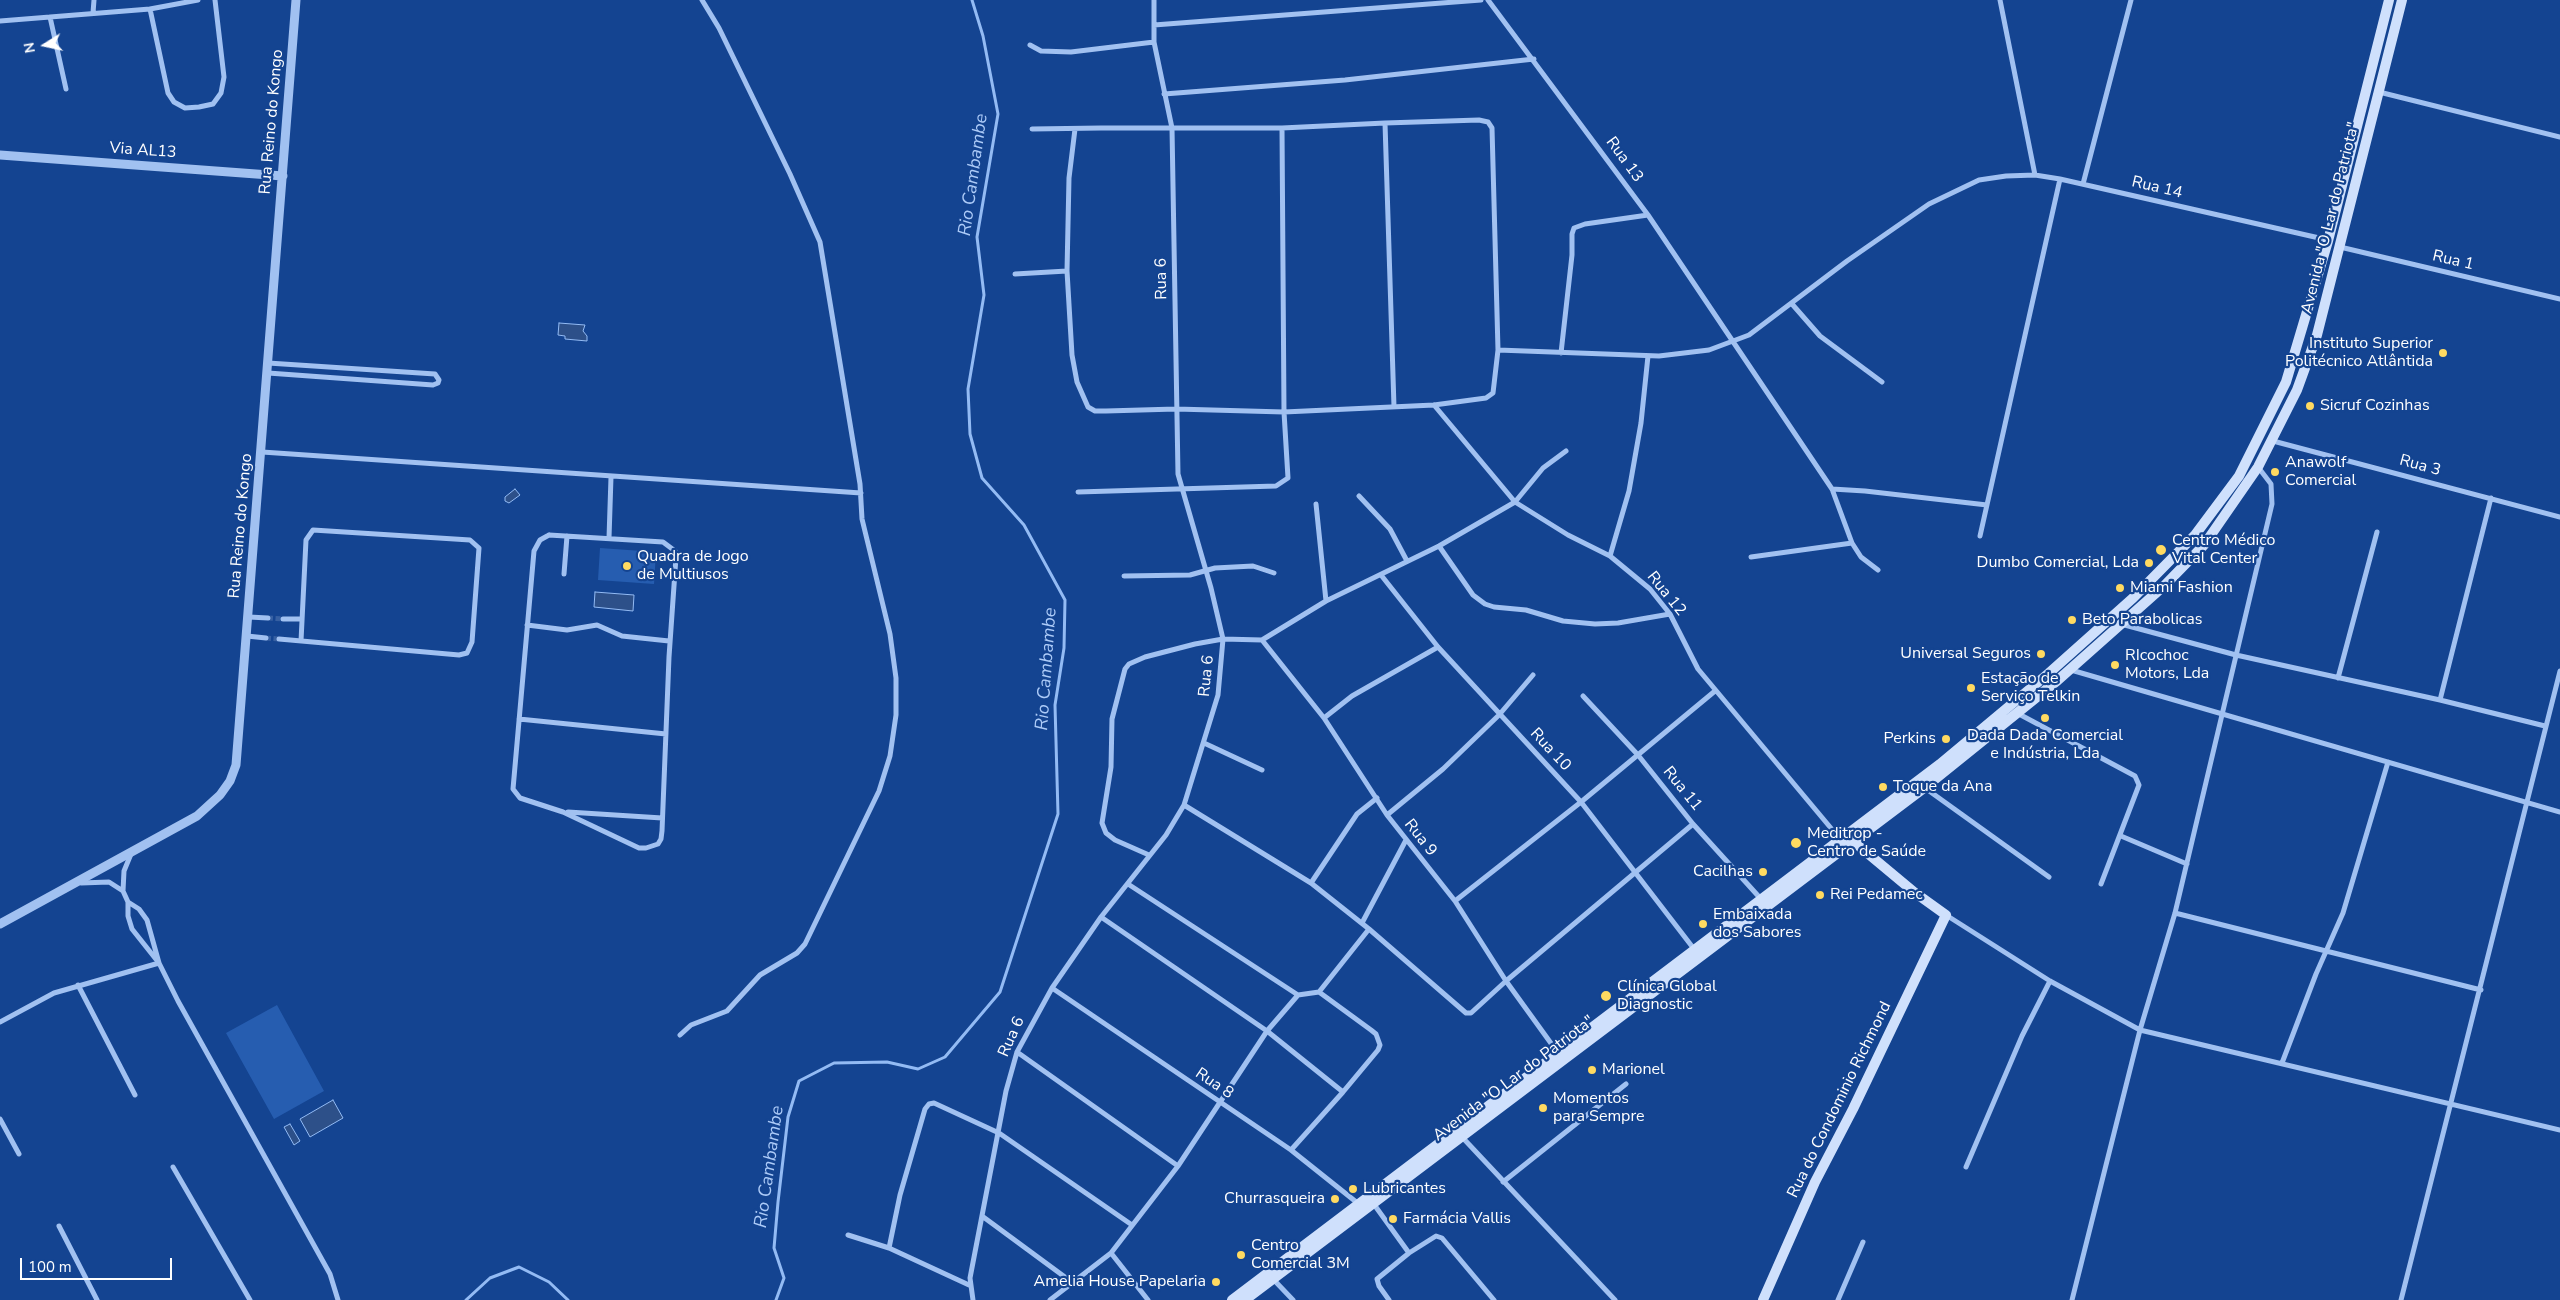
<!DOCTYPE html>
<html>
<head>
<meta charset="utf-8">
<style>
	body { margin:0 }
	#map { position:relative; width:2560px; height:1300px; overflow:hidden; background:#144491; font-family:"Nunito Sans",sans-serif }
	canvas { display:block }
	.north { position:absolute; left:20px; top:20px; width:50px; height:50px; -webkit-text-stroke:4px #144491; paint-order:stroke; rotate:260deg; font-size:14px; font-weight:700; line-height:20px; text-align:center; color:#fff }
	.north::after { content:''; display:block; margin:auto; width:18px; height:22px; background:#fff; clip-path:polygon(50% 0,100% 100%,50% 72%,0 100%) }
	.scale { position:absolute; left:20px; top:1258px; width:152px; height:22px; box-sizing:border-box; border:2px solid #fff; border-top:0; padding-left:6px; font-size:15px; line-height:18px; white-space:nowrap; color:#fff; -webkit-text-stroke:4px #144491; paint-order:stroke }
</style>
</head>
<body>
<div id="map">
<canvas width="2560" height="1300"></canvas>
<div class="north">N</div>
<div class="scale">100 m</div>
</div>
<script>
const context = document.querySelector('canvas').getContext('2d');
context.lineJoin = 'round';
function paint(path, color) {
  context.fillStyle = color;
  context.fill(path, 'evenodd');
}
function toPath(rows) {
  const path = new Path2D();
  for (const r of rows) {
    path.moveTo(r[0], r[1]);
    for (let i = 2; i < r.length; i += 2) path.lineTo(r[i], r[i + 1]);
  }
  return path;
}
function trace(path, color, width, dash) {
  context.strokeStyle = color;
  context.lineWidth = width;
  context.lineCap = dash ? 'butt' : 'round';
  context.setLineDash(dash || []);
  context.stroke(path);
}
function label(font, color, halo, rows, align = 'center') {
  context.font = font + ' "Nunito Sans",sans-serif';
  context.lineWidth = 4.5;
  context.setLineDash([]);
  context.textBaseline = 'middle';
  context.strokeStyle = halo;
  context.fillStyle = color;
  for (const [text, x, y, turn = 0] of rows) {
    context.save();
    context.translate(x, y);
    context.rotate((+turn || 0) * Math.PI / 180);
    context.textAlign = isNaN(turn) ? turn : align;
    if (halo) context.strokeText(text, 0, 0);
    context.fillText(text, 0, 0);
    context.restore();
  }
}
paint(toPath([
	[600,548,656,552,654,584,598,580],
	[277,1005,324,1091,274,1119,226,1033]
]), '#265db0');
const water = toPath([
	[559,323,585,325,583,331,587,336,587,341,565,339,565,336,558,335,559,323],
	[515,489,520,495,509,503,505,501,505,497,515,489],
	[595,592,634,595,633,611,594,607,595,592],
	[333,1100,343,1118,310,1137,300,1119,333,1100],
	[290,1124,300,1141,294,1145,284,1127,290,1124]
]);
paint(water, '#2d5089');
trace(water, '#93bbf4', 1);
trace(toPath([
	[466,1300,490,1278,519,1267,549,1282,568,1300],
	[776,1300,784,1278,774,1248,778,1202,788,1117,799,1081,834,1063,887,1062,918,1069,945,1057,1000,992,1058,814,1055,705,1064,648,1065,600,1024,525,982,478,970,434,968,389,984,295,977,237,998,114,983,36,972,0]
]), '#93bbf4', 3);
trace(toPath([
	[268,618,283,619],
	[266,638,279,639]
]), '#3760a2', 5, [5, 2.5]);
trace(toPath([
	[1488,0,1648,215,1832,489,1852,543,1861,557,1878,570],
	[2000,0,2035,175],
	[150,9,168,93,174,102,185,108,199,107,213,104,221,93,224,77,215,0],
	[93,13,94,0],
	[50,17,66,89],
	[0,21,150,9,198,0],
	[1154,25,1481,0],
	[1030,45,1041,51,1071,52,1154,42],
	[2379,92,2560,137],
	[1164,94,1345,80,1534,59],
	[1385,123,1394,407],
	[1032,129,1101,128,1282,128,1385,123,1479,120,1488,122,1492,128,1498,350,1493,393,1486,398,1434,405,1284,412,1176,409,1106,411,1095,411,1088,407,1077,382,1072,355,1067,271,1069,178,1075,129],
	[2083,184,2131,0],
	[2340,247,2560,299],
	[1015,274,1067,271],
	[1792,304,1820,336,1882,382],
	[1498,350,1659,356,1709,350,1749,335,1847,261,1929,204,1979,180,2006,176,2035,175,2060,179,2328,240],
	[1561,353,1572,255,1572,234,1574,228,1585,224,1648,215],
	[268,373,433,385,438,383,439,380,435,374,268,363],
	[1434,405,1515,502,1568,535,1610,556,1650,589,1670,614,1698,669,1840,839],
	[2273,441,2560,517],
	[262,452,861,493],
	[1832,489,1865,491,1987,505],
	[1078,492,1276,486,1288,478,1284,412,1282,128],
	[1359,496,1390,529,1407,561],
	[1316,504,1326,601],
	[549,535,663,542,675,551,676,557,669,657,662,831,661,839,658,844,646,848,639,848,563,812,520,798,513,789,534,551,540,540,549,535],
	[1980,536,2060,179],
	[609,538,611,477],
	[1439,546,1473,595,1485,604,1494,607,1526,610,1563,621,1595,624,1618,623,1670,614],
	[1610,556,1629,491,1641,423,1648,356],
	[1751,557,1852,543],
	[564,574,567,536],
	[1381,575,1438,647,1581,802,1694,949],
	[1124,576,1190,575,1215,568,1253,566,1274,573],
	[249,617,268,618],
	[283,619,302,619],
	[2121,624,2236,655,2440,700,2545,726],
	[527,625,567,630,597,625,622,636,669,641],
	[247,636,266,638],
	[279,639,459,655,467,653,472,642,479,548,470,540,313,530,306,540,301,641],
	[1262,640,1324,718,1387,815,1455,901,1506,981,1558,1053],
	[2071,670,2560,812],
	[2338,678,2377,532],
	[1583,696,1638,755,1693,824,1761,899],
	[2440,700,2491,498],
	[2017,713,2135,776,2139,785,2101,884],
	[1324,718,1352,696,1438,647],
	[519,719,666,734],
	[1204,743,1262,770],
	[1925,788,2049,877],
	[1184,805,1311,883,1369,929,1466,1013,1471,1013,1506,981,1693,824],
	[568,812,662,818],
	[1387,815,1443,769,1499,715,1533,675],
	[2121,836,2187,864],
	[131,854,124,871,123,891,128,902,128,916,132,929,159,963],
	[1149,855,1115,840,1106,833,1102,823,1111,767,1112,719,1125,669,1129,664,1145,657,1195,644,1223,639,1262,640,1326,601,1439,546,1515,502,1543,468,1566,451],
	[81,883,109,882,123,891],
	[1311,883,1357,814,1377,798],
	[1128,884,1298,995,1319,992,1369,929],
	[1455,901,1581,802,1715,691],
	[128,902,139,909,147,920,159,963,178,1001,330,1274,338,1300],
	[2175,913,2481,990],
	[1946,915,2050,981,2140,1030,2560,1130],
	[1101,917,1267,1031,1343,1092],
	[1362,923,1406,840],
	[78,985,135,1095],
	[1052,988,1291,1150,1360,1205],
	[0,1022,54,993,159,963],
	[680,1035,691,1025,727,1011,760,975,797,953,805,944,879,791,890,756,896,715,896,678,890,634,862,519,860,484,820,242,790,174,719,28,702,0],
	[1017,1052,1178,1166],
	[2282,1063,2316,974,2343,913,2388,762],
	[0,1119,19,1154],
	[1462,1137,1615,1300],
	[1291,1150,1343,1092,1378,1050,1380,1045,1376,1034,1371,1030,1319,992],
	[173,1167,250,1300],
	[1966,1167,2022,1036,2050,981],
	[1503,1182,1626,1084],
	[1373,1203,1409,1253],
	[982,1216,1073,1283],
	[59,1226,97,1300],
	[848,1235,889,1248,969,1285],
	[889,1248,900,1195,925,1109,929,1104,934,1103,999,1133,1132,1225],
	[1111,1253,1148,1300],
	[1273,1279,1293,1300],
	[973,1300,970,1278,1006,1091,1017,1052,1052,988,1101,917,1166,835,1184,805,1218,695,1223,639,1211,588,1178,474,1172,128,1154,42,1154,0],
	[1050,1300,1111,1253,1178,1166,1267,1031,1298,995],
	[1389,1300,1379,1286,1377,1279,1409,1253,1436,1236,1442,1238,1494,1300],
	[1838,1300,1863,1242],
	[2072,1300,2140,1030,2175,913,2272,504,2271,484,2258,467],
	[2401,1300,2560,671]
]), '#a1c1f1', 5);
trace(toPath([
	[0,155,283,176],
	[0,924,197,816,220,795,230,781,236,765,296,0]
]), '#a1c1f1', 9);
trace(toPath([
	[1232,1300,1940,764,2049,673,2133,598,2195,535,2239,476,2286,382,2328,241,2389,0],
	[1245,1300,1924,788,2058,680,2165,585,2204,545,2258,467,2297,390,2317,335,2402,0],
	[1763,1300,1815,1182,1853,1109,1946,915,1914,892,1854,842]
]), '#cfe0fc', 10);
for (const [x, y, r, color] of [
	[2443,353,5,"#ffda61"],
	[2310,406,5,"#ffda61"],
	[2275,472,5,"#ffda61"],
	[2161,550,6,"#ffda61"],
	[2149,563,5,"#ffda61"],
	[627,566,5,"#ffda61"],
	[2120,588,5,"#ffda61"],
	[2072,620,5,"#ffda61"],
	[2041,654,5,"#ffda61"],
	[2115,665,5,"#ffda61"],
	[1971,688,5,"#ffda61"],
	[2045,718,5,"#ffda61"],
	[1946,739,5,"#ffda61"],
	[1883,787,5,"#ffda61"],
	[1796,843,6,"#ffda61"],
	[1763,872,5,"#ffda61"],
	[1820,895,5,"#ffda61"],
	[1703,924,5,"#ffda61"],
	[1606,996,6,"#ffda61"],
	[1592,1070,5,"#ffda61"],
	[1543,1108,5,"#ffda61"],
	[1353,1189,5,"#ffda61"],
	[1335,1199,5,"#ffda61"],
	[1393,1219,5,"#ffda61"],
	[1241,1255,5,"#ffda61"],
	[1216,1282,5,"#ffda61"]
]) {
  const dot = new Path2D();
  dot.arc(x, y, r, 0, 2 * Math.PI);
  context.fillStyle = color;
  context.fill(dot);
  trace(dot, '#144491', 2);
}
label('16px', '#fff', '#144491', [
	["Rua Reino do Kongo",272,122,-85],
	["Via AL13",143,151,4],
	["Rua 13",1624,160,54],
	["Rua 14",2157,188,13],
	["Avenida \"O Lar do Patriota\"",2331,218,-76],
	["Rua 1",2453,261,13],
	["Rua 6",1162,279,-91],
	["Rua 3",2420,466,15],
	["Rua Reino do Kongo",241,526,-85],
	["Rua 12",1666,594,51],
	["Rua 6",1207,676,-84],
	["Rua 10",1550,750,47],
	["Rua 11",1682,789,51],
	["Rua 9",1420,838,52],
	["Rua 6",1012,1037,-66],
	["Avenida \"O Lar do Patriota\"",1514,1079,-37],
	["Rua 8",1214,1084,34],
	["Rua do Condominio Richmond",1840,1100,-64]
]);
label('16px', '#fff', '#144491', [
	["Instituto Superior",2433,344,"right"],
	["Politécnico Atlântida",2433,362,"right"],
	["Sicruf Cozinhas",2320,406],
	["Anawolf",2285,463],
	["Comercial",2285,481],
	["Centro Médico",2172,541],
	["Vital Center",2172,559],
	["Quadra de Jogo",637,557],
	["de Multiusos",637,575],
	["Dumbo Comercial, Lda",2139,563,"right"],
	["Miami Fashion",2130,588],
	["Beto Parabolicas",2082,620],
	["Universal Seguros",2031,654,"right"],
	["RIcochoc",2125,656],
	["Motors, Lda",2125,674],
	["Estação de",1981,679],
	["Serviço Telkin",1981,697],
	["Dada Dada Comercial",2045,736,"center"],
	["e Indústria, Lda",2045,754,"center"],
	["Perkins",1936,739,"right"],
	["Toque da Ana",1893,787],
	["Meditrop -",1807,834],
	["Centro de Saúde",1807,852],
	["Cacilhas",1753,872,"right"],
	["Rei Pedamec",1830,895],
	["Embaixada",1713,915],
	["dos Sabores",1713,933],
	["Clínica Global",1617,987],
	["Diagnostic",1617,1005],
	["Marionel",1602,1070],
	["Momentos",1553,1099],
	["para Sempre",1553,1117],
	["Lubricantes",1363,1189],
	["Churrasqueira",1325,1199,"right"],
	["Farmácia Vallis",1403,1219],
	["Centro",1251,1246],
	["Comercial 3M",1251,1264],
	["Amelia House Papelaria",1206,1282,"right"]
], 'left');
label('italic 18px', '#adcbf8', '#144491', [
	["Rio Cambambe",974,175,-82],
	["Rio Cambambe",1047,669,-86],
	["Rio Cambambe",770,1167,-82]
]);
</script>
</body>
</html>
